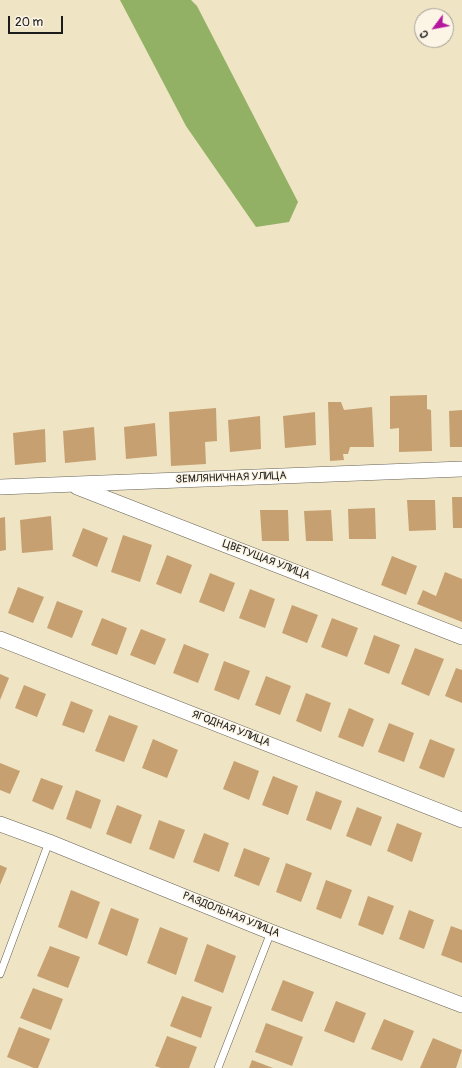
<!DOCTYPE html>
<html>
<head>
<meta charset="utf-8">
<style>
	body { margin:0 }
	#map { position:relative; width:462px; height:1068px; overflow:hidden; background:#efe4c4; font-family:Pangolin,sans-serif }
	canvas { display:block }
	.north { position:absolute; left:414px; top:8px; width:40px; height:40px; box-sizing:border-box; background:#fcf5e5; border:1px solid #a29e95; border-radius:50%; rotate:238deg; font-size:11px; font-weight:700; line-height:16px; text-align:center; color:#1c1c1c }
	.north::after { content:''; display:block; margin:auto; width:14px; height:18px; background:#b5179e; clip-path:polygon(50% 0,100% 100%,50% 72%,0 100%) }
	.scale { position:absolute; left:8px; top:16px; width:55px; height:18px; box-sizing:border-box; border:2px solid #1c1c1c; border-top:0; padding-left:5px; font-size:12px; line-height:14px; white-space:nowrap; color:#1c1c1c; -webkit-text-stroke:3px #fcf5e5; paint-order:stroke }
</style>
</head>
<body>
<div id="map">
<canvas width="462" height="1068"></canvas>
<div class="north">С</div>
<div class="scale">20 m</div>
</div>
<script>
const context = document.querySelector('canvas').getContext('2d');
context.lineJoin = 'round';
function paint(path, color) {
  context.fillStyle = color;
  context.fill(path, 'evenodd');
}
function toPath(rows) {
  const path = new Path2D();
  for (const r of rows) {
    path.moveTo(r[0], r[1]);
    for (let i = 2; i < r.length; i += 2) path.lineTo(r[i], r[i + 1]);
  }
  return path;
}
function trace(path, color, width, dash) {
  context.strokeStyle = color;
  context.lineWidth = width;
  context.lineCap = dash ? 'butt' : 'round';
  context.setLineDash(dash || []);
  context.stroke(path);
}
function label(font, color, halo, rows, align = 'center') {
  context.font = font + ' Pangolin,sans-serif';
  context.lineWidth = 3;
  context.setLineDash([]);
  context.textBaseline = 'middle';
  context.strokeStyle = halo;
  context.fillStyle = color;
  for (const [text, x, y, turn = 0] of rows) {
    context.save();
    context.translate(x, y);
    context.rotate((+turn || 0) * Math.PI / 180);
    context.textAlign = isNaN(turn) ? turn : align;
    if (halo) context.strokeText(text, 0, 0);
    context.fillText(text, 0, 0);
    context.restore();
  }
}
paint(toPath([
	[120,0,191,0,197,6,298,202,289,222,256,227,186,126]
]), '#92b164');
paint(toPath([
	[427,395,427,409,431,410,432,451,399,452,399,428,390,429,390,396],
	[328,402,341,402,344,410,372,407,374,447,350,447,348,454,343,454,344,460,330,461],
	[216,408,217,441,205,442,206,464,171,466,169,412],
	[462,410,462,447,450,447,449,411],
	[315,412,316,445,285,448,283,416],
	[260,416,261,449,230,452,228,420],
	[155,423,157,456,126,459,124,427],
	[94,427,96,460,65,463,63,431],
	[45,429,46,462,15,465,13,433],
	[452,497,462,497,462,528,453,528],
	[407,500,435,500,436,530,409,531],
	[375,508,376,539,349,539,348,509],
	[260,510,288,510,289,541,262,541],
	[331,510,333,541,306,541,304,511],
	[51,516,53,550,22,553,20,520],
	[5,517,6,550,0,551,0,518],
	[83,528,108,538,97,567,72,556],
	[123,535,152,545,140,582,111,572],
	[167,555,192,565,181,594,156,584],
	[392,556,417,566,406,595,381,585],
	[445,572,462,579,462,622,417,604,423,590,436,596],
	[210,573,235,583,224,612,199,602],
	[18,587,44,597,33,623,8,613],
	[250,589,275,599,265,628,239,618],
	[57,601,83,611,72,638,47,628],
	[292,605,318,615,307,643,282,633],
	[102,618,127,628,117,655,91,645],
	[332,618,358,628,347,657,321,647],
	[141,629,166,639,155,665,130,655],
	[374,635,400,645,389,674,364,664],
	[184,644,209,654,198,683,173,673],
	[415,648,444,659,429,696,401,684],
	[224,661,250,671,239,700,214,690],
	[456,668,462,670,462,703,445,696],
	[0,674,9,678,0,700],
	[266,676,291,686,280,715,255,705],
	[24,685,46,694,37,717,15,708],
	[306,693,331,703,321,732,296,721],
	[71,701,93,710,84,733,62,725],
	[349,708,374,719,363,747,338,737],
	[109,715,138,726,124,762,95,751],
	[389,723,414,733,404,762,378,752],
	[153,739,178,750,167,778,142,768],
	[430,739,455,749,444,778,419,768],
	[234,761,259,771,249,800,223,789],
	[0,763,20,771,10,794,0,790],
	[273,776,298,786,288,815,262,805],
	[41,778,63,786,53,810,32,801],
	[76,790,101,800,91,829,66,819],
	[316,791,342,801,331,830,306,820],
	[117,805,142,815,131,844,106,834],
	[357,807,382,817,371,846,346,836],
	[159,820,185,830,174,859,149,849],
	[397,823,422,833,412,862,387,851],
	[204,833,229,843,219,872,193,862],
	[244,848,270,858,259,886,234,876],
	[286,863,312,873,301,902,276,892],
	[0,865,7,868,0,885],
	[326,880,352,890,341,919,316,909],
	[71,890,100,902,87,939,58,927],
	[368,896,394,906,383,935,358,925],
	[111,908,139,919,127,956,98,944],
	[409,910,434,920,424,949,399,939],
	[451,926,462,930,462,963,441,955],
	[160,927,188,938,176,975,147,963],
	[207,944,236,956,223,993,194,981],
	[50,946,80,957,68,988,37,976],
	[283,980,314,992,302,1022,271,1010],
	[33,988,63,999,51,1030,20,1018],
	[182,996,212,1007,201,1038,170,1026],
	[336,1001,366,1013,354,1043,324,1031],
	[384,1019,414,1031,402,1061,371,1049],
	[266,1023,303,1037,292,1066,255,1052],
	[19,1027,50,1039,38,1068,34,1068,7,1057],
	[167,1036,197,1047,189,1068,161,1068,155,1066],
	[433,1038,462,1050,456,1068,420,1068],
	[252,1060,273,1068,249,1068]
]), '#c6a070');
const service = toPath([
	[0,974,49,842],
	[218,1068,271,932]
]);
const minor = toPath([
	[0,487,462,469],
	[77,487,462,637],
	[0,639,462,820],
	[0,824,49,842,271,932,462,1005]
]);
trace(service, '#666257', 8);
trace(minor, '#666257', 16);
trace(service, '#fff', 7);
trace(minor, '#fff', 15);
label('11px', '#1c1c1c', '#fcf5e5', [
	["ЗЕМЛЯНИЧНАЯ УЛИЦА",231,478,-2],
	["ЦВЕТУЩАЯ УЛИЦА",266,560,21],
	["ЯГОДНАЯ УЛИЦА",231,729,21],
	["РАЗДОЛЬНАЯ УЛИЦА",231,915,22]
]);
</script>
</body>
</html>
